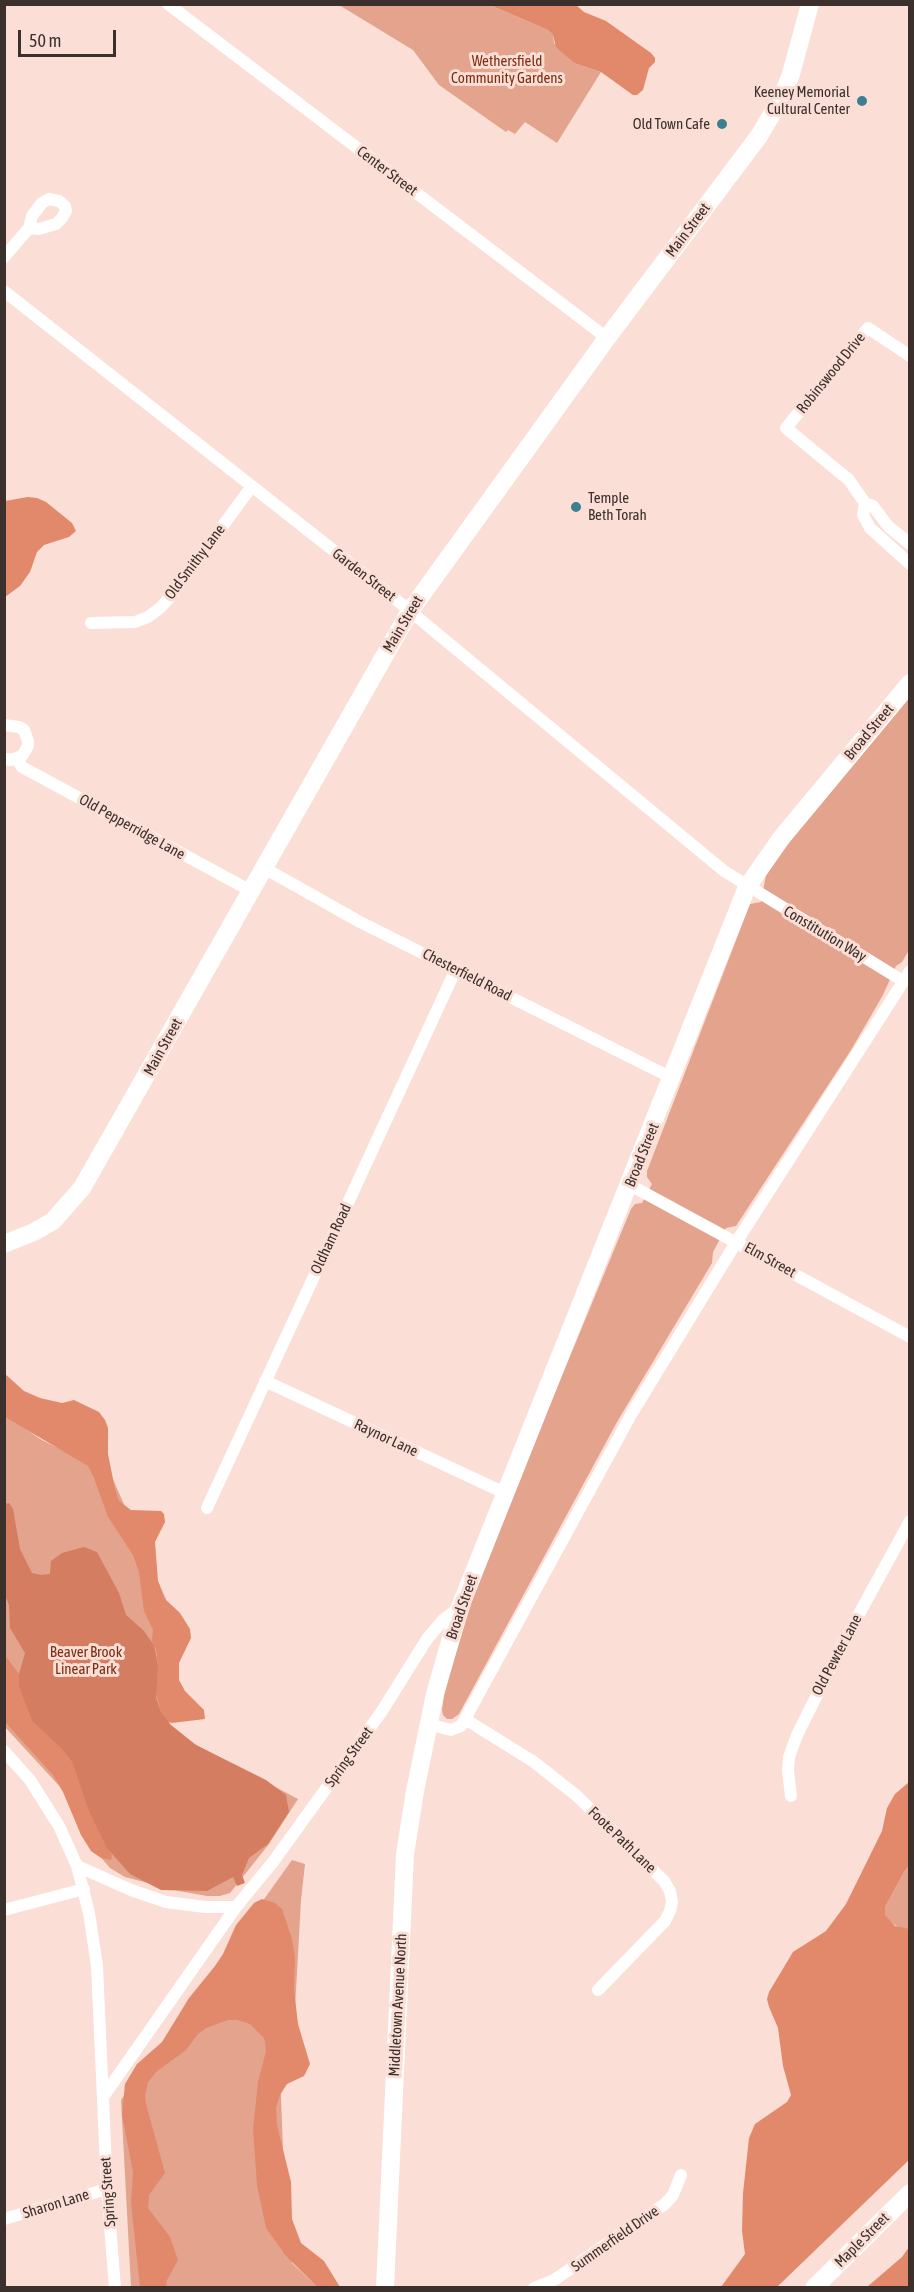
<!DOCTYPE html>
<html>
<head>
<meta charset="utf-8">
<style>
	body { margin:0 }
	#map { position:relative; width:914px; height:2292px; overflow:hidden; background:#fbded5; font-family:"Asap Condensed",sans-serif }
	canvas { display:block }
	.frame { position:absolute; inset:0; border:6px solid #3b302c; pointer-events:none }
	.scale { position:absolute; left:18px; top:30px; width:98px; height:27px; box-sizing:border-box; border:3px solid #3b302c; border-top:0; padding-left:8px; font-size:18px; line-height:21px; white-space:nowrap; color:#3b302c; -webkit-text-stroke:4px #fbded5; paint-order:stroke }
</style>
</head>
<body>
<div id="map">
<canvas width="914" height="2292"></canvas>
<div class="frame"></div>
<div class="scale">50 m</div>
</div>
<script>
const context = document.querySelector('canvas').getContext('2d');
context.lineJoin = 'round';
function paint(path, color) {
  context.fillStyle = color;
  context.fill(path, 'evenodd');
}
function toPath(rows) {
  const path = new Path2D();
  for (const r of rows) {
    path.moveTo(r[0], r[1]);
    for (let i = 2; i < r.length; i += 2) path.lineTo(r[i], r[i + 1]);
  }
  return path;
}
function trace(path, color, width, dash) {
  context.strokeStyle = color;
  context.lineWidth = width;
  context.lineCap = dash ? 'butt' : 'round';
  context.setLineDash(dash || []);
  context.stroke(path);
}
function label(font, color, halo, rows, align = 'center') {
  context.font = font + ' "Asap Condensed",sans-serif';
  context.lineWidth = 6;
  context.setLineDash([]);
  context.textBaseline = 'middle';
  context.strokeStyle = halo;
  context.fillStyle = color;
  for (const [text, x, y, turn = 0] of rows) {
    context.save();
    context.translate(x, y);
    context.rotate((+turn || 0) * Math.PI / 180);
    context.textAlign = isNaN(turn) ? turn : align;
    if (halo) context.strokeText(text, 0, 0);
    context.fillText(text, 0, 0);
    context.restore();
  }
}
paint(toPath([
	[339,5,490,5,548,30,553,35,554,43,574,63,601,72,557,143,525,122,515,134,508,130,506,132,439,85,413,50],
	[909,698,909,950,902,962,896,966,883,995,851,1050,736,1226,726,1228,713,1252,712,1263,617,1422,459,1714,452,1719,447,1719,443,1715,442,1710,445,1688,482,1569,631,1209,635,1204,642,1203,652,1184,647,1177,647,1171,750,904,761,902,766,875,774,861],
	[5,1417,16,1422,40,1439,111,1475,166,1599,168,1730,298,1799,269,1844,230,1893,220,1896,207,1896,179,1891,125,1877,110,1868,98,1854,74,1807,62,1789,5,1727],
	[292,1860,305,1864,301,1900,293,2044,279,2045,284,2176,292,2263,317,2287,131,2287,121,2100],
	[909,1865,909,1929,901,1929,889,1921,885,1915,885,1907,904,1872]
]), '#e3a38d');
paint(toPath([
	[490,5,576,5,584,12,606,21,651,53,655,58,655,62,649,68,643,90,637,95,633,95,601,72,574,63,556,47,553,35,548,30],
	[28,497,37,498,46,502,72,523,76,531,69,537,44,545,37,552,30,572,20,586,5,597,5,501],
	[4,1373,24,1391,40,1398,62,1403,74,1400,99,1412,105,1420,108,1428,108,1454,115,1489,119,1501,131,1510,161,1511,164,1514,165,1522,155,1542,158,1581,164,1598,180,1613,190,1629,191,1638,179,1663,179,1680,185,1691,204,1710,205,1719,172,1723,168,1722,161,1712,156,1693,158,1665,156,1649,152,1641,153,1630,144,1611,139,1572,133,1555,108,1517,94,1478,88,1466,5,1417],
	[4,1654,19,1674,19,1687,32,1721,61,1748,72,1762,88,1809,112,1855,111,1860,101,1858,91,1851,81,1835,63,1792,53,1775,5,1722],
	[909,1782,909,1865,904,1872,885,1907,885,1915,895,1926,909,1929,909,2160,777,2287,721,2287,745,2254,742,2231,743,2193,749,2138,755,2124,787,2102,791,2095,783,2066,778,2028,769,2007,767,1999,769,1992,793,1952,826,1931,846,1904,882,1831,887,1808,895,1794],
	[262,1899,275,1903,282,1909,292,1939,295,1957,294,1990,298,2024,310,2064,304,2076,287,2084,280,2095,276,2108,277,2125,291,2182,292,2219,301,2243,324,2261,340,2287,317,2287,286,2256,266,2228,257,2185,253,2129,258,2082,266,2051,265,2042,264,2038,250,2024,237,2020,228,2020,206,2028,198,2034,186,2050,156,2072,148,2082,145,2095,146,2104,165,2173,149,2195,148,2208,170,2237,178,2260,167,2280,166,2287,140,2287,131,2203,133,2172,122,2115,125,2084,137,2064,162,2042,189,1998,215,1966,223,1954,236,1925,254,1903],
	[909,2247,909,2287,867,2287,902,2257]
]), '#e2896b');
paint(toPath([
	[9,1503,13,1509,20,1549,32,1573,41,1575,50,1574,51,1561,62,1553,84,1547,97,1552,119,1593,126,1615,143,1630,154,1645,158,1666,156,1698,161,1712,171,1725,196,1745,266,1780,286,1795,289,1812,268,1844,249,1858,242,1875,245,1883,237,1886,233,1877,207,1891,161,1890,130,1874,107,1848,88,1809,72,1762,61,1748,32,1721,19,1687,19,1674,25,1653,10,1628,9,1605,5,1595,5,1504]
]), '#d47d60');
trace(toPath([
	[168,4,607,338],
	[4,257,29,228,32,216,42,203,49,199,59,201,65,206,66,211,62,218,56,224,39,229,29,228],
	[4,291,399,602,724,871,903,981],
	[910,356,868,328,786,428,849,480,865,503,863,515,870,528,910,564],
	[865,503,873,506,888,526,910,544],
	[91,623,135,622,148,617,160,608,172,595,252,486],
	[4,725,19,727,24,730,28,741,28,746,22,756,11,760,4,759],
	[17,759,22,767,251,891],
	[264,868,360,922,672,1078],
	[630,1185,910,1337],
	[265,1381,507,1494],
	[207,1508,456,969],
	[465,1719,534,1762,577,1796,664,1881,670,1891,672,1902,670,1911,665,1921,598,1990],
	[428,1724,451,1730,461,1726,465,1719,632,1413,737,1241,910,971],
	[4,1751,30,1780,59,1826,77,1866,89,1913,97,1966,107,2189,115,2288],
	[791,1796,788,1771,789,1757,797,1735,842,1645,910,1521],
	[77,1866,131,1890,166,1902,205,1907,236,1907],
	[4,1910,84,1889],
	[103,2097,236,1907,273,1862,382,1711,427,1639,444,1619,460,1607],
	[4,2219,107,2189],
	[534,2288,554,2280,665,2204,673,2195,681,2175]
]), '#fff', 12);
trace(toPath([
	[4,1244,34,1232,53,1221,82,1188,410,611,607,338,759,136,782,97,791,74,810,4],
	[385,2288,405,1854,415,1791,435,1694,460,1607,747,887,782,837,910,683],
	[814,2288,910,2193]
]), '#fff', 18);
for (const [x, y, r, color] of [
	[862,101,6,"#3c7f90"],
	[722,124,6,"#3c7f90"],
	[576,507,6,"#3c7f90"]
]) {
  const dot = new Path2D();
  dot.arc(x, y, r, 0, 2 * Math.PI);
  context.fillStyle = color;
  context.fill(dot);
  trace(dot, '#fbded5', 2);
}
label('15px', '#7d2e10', '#fbded5', [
	["Wethersfield",507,61],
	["Community Gardens",507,78],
	["Beaver Brook",86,1652],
	["Linear Park",86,1669]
]);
label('15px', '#3b302c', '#fbded5', [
	["Keeney Memorial",850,92],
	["Cultural Center",850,109],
	["Old Town Cafe",710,124],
	["Temple",588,498,"left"],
	["Beth Torah",588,515,"left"]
], 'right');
label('15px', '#3b302c', '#fbded5', [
	["Center Street",387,171,37],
	["Main Street",688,230,-53],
	["Robinswood Drive",831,373,-51],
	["Old Smithy Lane",195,562,-53],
	["Garden Street",364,575,38],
	["Main Street",403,624,-59],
	["Broad Street",869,732,-50],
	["Old Pepperridge Lane",132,827,29],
	["Constitution Way",825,934,31],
	["Chesterfield Road",467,975,27],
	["Main Street",163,1047,-61],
	["Broad Street",642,1155,-68],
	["Oldham Road",331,1239,-65],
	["Elm Street",770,1260,29],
	["Raynor Lane",386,1438,25],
	["Broad Street",462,1607,-71],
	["Old Pewter Lane",837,1655,-62],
	["Spring Street",349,1757,-54],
	["Foote Path Lane",622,1840,44],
	["Middletown Avenue North",398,2005,-87],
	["Spring Street",108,2192,-94],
	["Sharon Lane",56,2204,-17],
	["Summerfield Drive",615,2239,-35],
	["Maple Street",862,2240,-45]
]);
</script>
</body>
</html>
